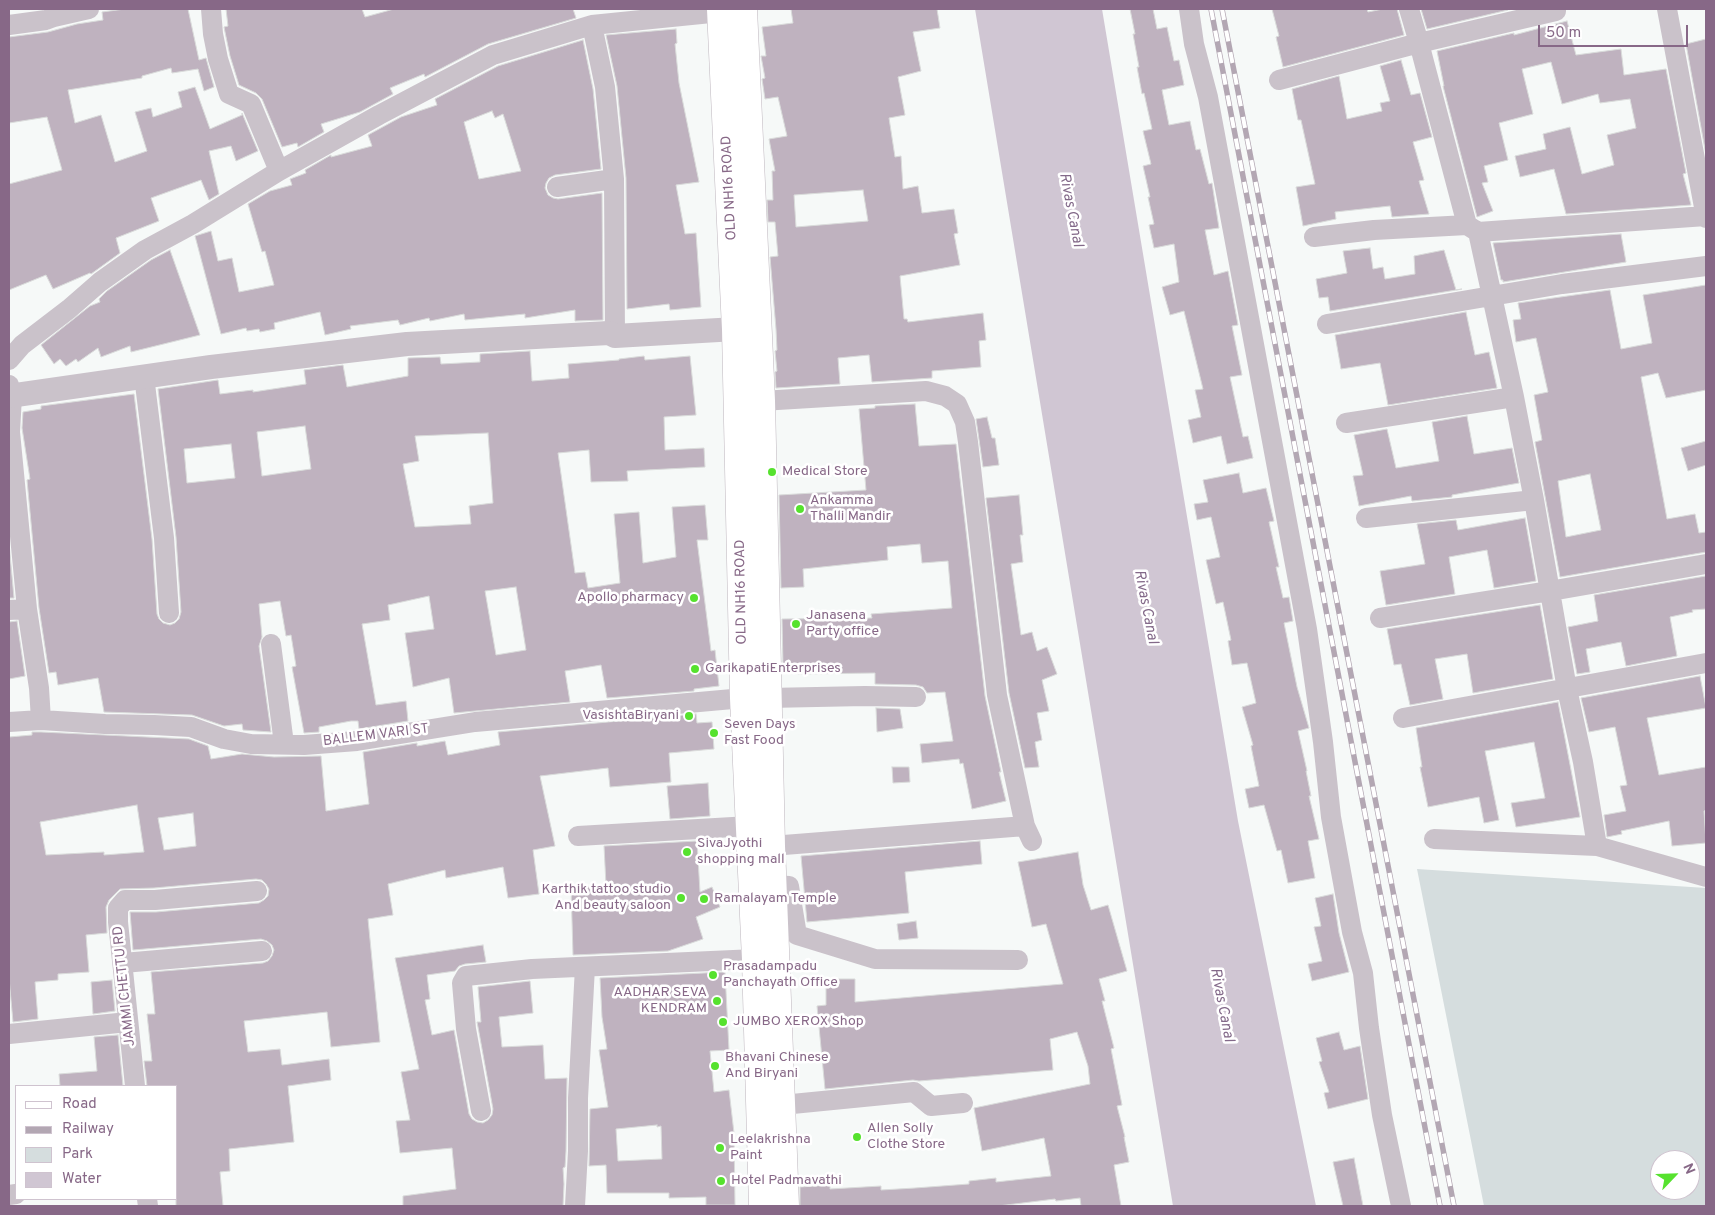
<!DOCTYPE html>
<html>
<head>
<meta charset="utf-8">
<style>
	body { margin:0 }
	#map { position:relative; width:1715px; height:1215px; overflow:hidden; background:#f6f9f8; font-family:Overpass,sans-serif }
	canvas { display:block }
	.frame { position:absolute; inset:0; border:10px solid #876887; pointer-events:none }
	.legend { position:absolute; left:15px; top:1085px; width:162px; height:115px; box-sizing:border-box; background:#fff; border:1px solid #cfc3cf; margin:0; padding:6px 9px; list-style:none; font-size:15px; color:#876887 }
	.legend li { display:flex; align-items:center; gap:10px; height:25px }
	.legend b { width:25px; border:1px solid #cfc3cf }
	.north { position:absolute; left:1650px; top:1150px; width:50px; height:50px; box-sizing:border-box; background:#fff; border:1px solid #cfc3cf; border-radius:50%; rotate:66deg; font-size:14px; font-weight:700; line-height:20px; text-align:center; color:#876887 }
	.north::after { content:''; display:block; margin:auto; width:18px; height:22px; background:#56e22e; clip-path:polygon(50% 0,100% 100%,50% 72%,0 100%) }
	.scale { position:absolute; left:1538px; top:25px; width:150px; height:22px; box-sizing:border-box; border:2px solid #876887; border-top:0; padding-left:6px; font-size:15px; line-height:18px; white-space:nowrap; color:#876887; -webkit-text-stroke:4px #fff; paint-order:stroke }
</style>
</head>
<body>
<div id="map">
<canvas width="1715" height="1215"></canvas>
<div class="frame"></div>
<ul class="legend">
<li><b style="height:6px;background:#fff"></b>Road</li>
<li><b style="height:6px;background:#b3a7b3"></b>Railway</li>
<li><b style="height:14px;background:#d5ddde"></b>Park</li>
<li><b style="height:14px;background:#d0c6d3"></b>Water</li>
</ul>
<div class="north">N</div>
<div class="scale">50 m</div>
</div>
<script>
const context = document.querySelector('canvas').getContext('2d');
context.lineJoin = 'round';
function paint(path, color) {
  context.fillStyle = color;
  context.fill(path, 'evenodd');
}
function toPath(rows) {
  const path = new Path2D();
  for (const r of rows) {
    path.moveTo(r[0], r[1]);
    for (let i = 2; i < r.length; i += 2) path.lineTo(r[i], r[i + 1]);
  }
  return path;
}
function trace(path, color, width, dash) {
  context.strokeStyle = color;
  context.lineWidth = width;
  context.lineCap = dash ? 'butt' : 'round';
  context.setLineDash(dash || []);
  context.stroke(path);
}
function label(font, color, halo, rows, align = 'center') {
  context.font = font + ' Overpass,sans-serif';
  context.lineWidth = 5;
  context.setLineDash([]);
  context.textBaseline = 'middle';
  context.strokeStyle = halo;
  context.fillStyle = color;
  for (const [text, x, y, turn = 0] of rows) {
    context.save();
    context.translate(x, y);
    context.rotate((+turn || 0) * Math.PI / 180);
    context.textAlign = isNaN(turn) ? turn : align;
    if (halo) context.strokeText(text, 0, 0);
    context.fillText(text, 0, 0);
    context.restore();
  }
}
paint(toPath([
	[1417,869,1706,888,1706,1206,1484,1206],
	[1660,1160,1690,1160,1690,1190,1660,1190]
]), '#d5ddde');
paint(toPath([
	[975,9,1102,9,1238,821,1316,1206,1173,1206]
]), '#d0c6d3');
const building = toPath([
	[125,9,188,9,199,60,206,58,214,87,204,91,198,69,172,73,171,68,142,76,142,78,68,90,75,123,101,115,115,162,147,151,135,112,151,108,153,117,182,107,178,92,195,87,210,129,242,115,242,113,258,151,236,161,231,146,209,151,219,194,209,200,201,180,151,198,159,221,116,238,120,253,91,274,90,273,53,289,46,275,9,290,9,184,62,170,47,117,9,123,9,37,48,32,77,24,103,20,102,12,125,9],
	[226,9,362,9,365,17,394,9,573,9,576,18,488,44,425,77,424,74,390,88,393,94,360,112,321,124,324,132,298,147,297,143,282,147,262,99,256,93,239,85,230,56,225,32,224,27,228,26,226,9],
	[791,9,937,9,940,28,913,32,921,71,898,77,905,115,889,118,895,157,901,156,903,189,918,186,922,213,954,209,958,233,954,234,960,265,900,276,904,319,907,319,908,322,983,313,986,340,979,341,981,367,932,371,932,378,872,382,869,355,838,358,840,384,776,388,775,372,777,371,775,351,777,350,776,329,770,257,778,256,775,222,768,222,767,200,773,200,772,171,775,171,769,139,787,136,778,97,765,99,762,79,765,78,761,56,766,56,762,27,793,23,791,9],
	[863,190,868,221,796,227,794,195,863,190],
	[1130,9,1153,9,1157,29,1167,27,1174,61,1179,60,1184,85,1162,90,1169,125,1190,121,1196,150,1200,149,1209,184,1212,183,1219,228,1205,230,1214,275,1228,271,1238,325,1232,326,1242,375,1230,377,1243,437,1248,436,1253,458,1227,464,1221,436,1193,443,1188,420,1201,417,1195,390,1203,389,1184,311,1170,315,1162,287,1179,282,1174,244,1154,248,1149,225,1154,224,1148,197,1150,197,1143,166,1151,164,1143,131,1152,129,1144,93,1142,94,1137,67,1139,67,1133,34,1135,34,1130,9],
	[1272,9,1367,9,1368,12,1383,9,1397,9,1404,35,1283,67,1276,37,1279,36,1272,9],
	[1421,9,1508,9,1508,10,1427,29,1421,9],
	[1567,21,1576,55,1621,49,1624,75,1666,69,1686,173,1683,174,1691,205,1566,214,1554,169,1520,177,1515,156,1546,149,1543,134,1570,127,1582,174,1614,165,1607,135,1636,128,1630,99,1600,103,1598,94,1562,104,1551,62,1522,69,1533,114,1499,123,1508,160,1484,166,1488,182,1482,183,1493,211,1477,217,1443,86,1444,86,1437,51,1514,33,1514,35,1567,21],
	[676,29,677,43,675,44,679,83,699,182,676,185,685,234,696,233,701,307,670,310,669,304,627,309,626,178,617,86,606,35,676,29],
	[1706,39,1706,155,1686,44,1706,39],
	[583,40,593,89,601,169,555,175,549,178,546,183,545,188,548,195,553,198,558,199,602,193,603,320,575,321,575,310,525,318,525,314,465,320,464,314,430,321,429,318,400,325,398,320,350,326,351,329,325,335,320,312,274,323,275,329,260,332,259,329,247,331,246,328,221,334,195,236,211,231,218,261,232,258,239,292,274,285,265,251,262,252,248,204,270,191,292,185,290,179,306,173,305,170,331,155,331,157,372,146,368,135,401,117,437,105,435,99,498,66,583,40],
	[492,111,495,118,503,114,521,171,479,179,464,122,492,111],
	[1401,60,1411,95,1420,93,1432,137,1413,142,1424,180,1419,181,1429,214,1392,217,1390,206,1335,212,1336,219,1303,226,1296,187,1315,184,1301,120,1298,120,1292,89,1339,76,1347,119,1382,111,1380,103,1390,101,1380,66,1401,60],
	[1621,234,1626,262,1503,282,1503,280,1501,280,1493,243,1621,234],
	[1370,248,1373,269,1383,267,1385,279,1415,274,1414,256,1444,250,1456,290,1462,289,1330,311,1328,297,1319,298,1316,279,1347,273,1343,251,1370,248],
	[170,250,200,335,131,352,130,346,101,357,98,348,78,362,76,359,66,366,60,359,54,364,41,345,90,306,100,302,99,299,107,291,151,260,170,250],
	[1706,285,1706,390,1666,398,1658,373,1641,377,1667,519,1695,514,1699,533,1706,532,1706,552,1560,577,1535,442,1542,440,1534,395,1548,392,1536,338,1516,342,1513,320,1521,319,1518,303,1610,290,1621,349,1652,343,1643,295,1706,285],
	[1590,474,1601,530,1566,537,1558,481,1590,474],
	[1466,312,1475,355,1489,352,1497,388,1388,405,1380,363,1341,369,1335,335,1466,312],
	[530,351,532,381,569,378,568,364,619,360,619,359,644,356,645,360,690,356,696,415,664,417,665,450,704,448,705,467,627,471,628,481,591,482,589,450,558,453,575,573,585,572,588,588,620,583,614,514,639,512,643,563,676,557,672,507,705,505,708,540,697,540,711,651,715,650,719,686,694,689,694,691,607,698,601,665,565,671,570,702,454,713,449,678,413,687,405,633,434,629,429,596,388,605,390,620,362,624,376,705,406,701,408,721,359,729,358,721,351,721,319,727,319,732,304,733,292,667,296,666,291,635,286,636,280,601,259,604,262,637,259,646,271,732,243,730,242,724,224,726,192,715,104,712,98,678,58,685,56,672,49,673,39,608,27,480,30,479,22,428,23,412,41,409,41,406,134,394,152,539,157,614,159,619,163,623,170,625,175,623,179,619,181,612,176,537,158,389,218,380,220,394,253,390,253,392,306,384,304,370,343,365,347,387,408,376,408,358,440,357,441,364,480,362,480,354,530,351],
	[305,426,311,469,262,476,257,432,305,426],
	[488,433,493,503,469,506,471,524,415,527,403,464,419,461,415,436,488,433],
	[231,444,235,478,187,483,184,449,231,444],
	[516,587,526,650,496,655,485,591,516,587],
	[915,404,919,446,956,444,985,696,1001,772,999,772,1006,801,972,809,963,763,960,764,959,759,922,763,920,744,953,741,945,692,927,693,923,687,916,685,875,684,875,673,798,674,797,666,783,666,782,619,872,618,871,614,952,608,948,561,922,563,920,544,887,547,888,560,803,569,804,587,781,588,779,495,866,490,859,409,875,408,875,406,915,404],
	[1467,416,1474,454,1512,448,1519,483,1452,495,1452,497,1412,501,1411,496,1359,506,1353,476,1363,475,1354,435,1387,429,1396,468,1439,461,1432,422,1467,416],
	[987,417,992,438,995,438,999,465,983,467,976,419,987,417],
	[1706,441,1706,465,1688,471,1681,448,1706,441],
	[1239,473,1243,493,1266,488,1274,521,1269,522,1279,567,1276,567,1283,598,1289,597,1293,621,1284,623,1297,687,1309,728,1298,731,1307,771,1306,771,1311,796,1309,796,1319,839,1308,841,1315,878,1288,883,1281,850,1277,851,1264,805,1249,808,1245,789,1259,786,1251,746,1253,745,1242,707,1256,703,1247,663,1232,665,1228,641,1231,640,1223,602,1216,604,1206,560,1220,557,1211,517,1197,520,1194,504,1208,502,1203,480,1239,473],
	[1019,495,1023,535,1020,535,1023,562,1011,564,1021,635,1032,632,1037,651,1047,647,1057,674,1042,680,1049,711,1037,713,1042,740,1035,742,1039,767,1025,768,1009,693,986,498,1019,495],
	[1525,518,1536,581,1494,588,1487,550,1449,557,1455,594,1386,605,1380,571,1425,564,1417,524,1456,520,1458,530,1525,518],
	[9,543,14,598,9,598,9,543],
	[1706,576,1706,609,1692,610,1693,612,1670,617,1677,656,1626,666,1621,642,1586,649,1590,672,1577,674,1568,627,1598,621,1594,595,1706,576],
	[1540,605,1553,679,1473,693,1467,654,1435,659,1443,699,1410,705,1401,664,1394,665,1387,629,1540,605],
	[17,621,25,676,9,679,9,622,17,621],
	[1700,676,1706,708,1647,718,1659,775,1706,767,1706,810,1704,811,1706,843,1672,846,1669,821,1621,831,1622,834,1607,837,1604,815,1626,811,1620,786,1627,785,1615,727,1589,732,1581,698,1700,676],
	[1558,702,1580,817,1516,827,1511,803,1545,798,1534,742,1485,751,1499,820,1484,823,1479,797,1428,807,1420,767,1422,767,1416,728,1558,702],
	[876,708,900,709,903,728,877,732,876,708],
	[696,714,697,723,712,722,714,749,669,753,671,782,610,787,608,768,540,776,555,846,533,850,539,894,508,898,503,867,446,878,445,870,388,884,393,915,368,919,380,1042,331,1047,327,1012,244,1021,248,1052,280,1049,282,1065,329,1059,331,1080,288,1086,294,1142,229,1149,230,1171,220,1172,223,1206,176,1206,176,1086,147,1086,144,1061,152,1061,147,1014,155,1014,151,972,263,963,268,961,272,956,274,950,272,945,267,941,261,939,133,950,130,912,156,912,259,903,264,900,268,896,269,889,266,884,262,880,256,879,154,888,120,889,109,900,106,907,107,933,86,935,89,972,58,974,58,980,35,982,38,1019,13,1022,9,978,9,737,32,735,32,732,41,732,189,739,208,746,211,759,242,754,274,757,321,756,326,811,369,804,363,752,417,743,417,746,445,741,448,755,500,745,498,732,696,714],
	[137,805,144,852,104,855,104,852,46,855,40,822,137,805],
	[193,813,196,846,164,850,158,818,193,813],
	[892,767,909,767,910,782,893,783,892,767],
	[708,783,710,816,670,819,667,786,708,783],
	[697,841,700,892,712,887,720,907,696,917,703,939,668,951,573,955,571,886,606,885,604,846,697,841],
	[980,841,982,864,905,872,909,913,807,922,801,856,980,841],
	[1078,852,1083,885,1091,910,1108,905,1127,971,1099,979,1105,1001,1102,1001,1114,1048,1111,1049,1122,1105,1117,1106,1125,1137,1124,1137,1129,1162,1114,1165,1121,1206,1081,1206,1080,1198,1056,1201,1055,1199,998,1206,800,1206,800,1187,830,1185,830,1189,881,1186,881,1190,915,1188,969,1184,969,1181,996,1178,996,1182,1051,1176,1044,1138,982,1151,974,1108,1090,1084,1088,1066,1077,1032,1050,1039,1053,1070,919,1081,913,1080,825,1089,817,1006,826,1005,826,979,855,979,855,1002,1063,984,1046,924,1032,927,1018,862,1078,852],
	[1333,894,1339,933,1349,972,1312,981,1308,964,1322,961,1314,927,1321,926,1315,898,1333,894],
	[916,921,918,938,899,940,897,924,916,921],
	[483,945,486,962,465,964,459,966,455,971,427,975,430,999,425,1000,432,1035,454,1030,469,1114,472,1119,477,1122,483,1123,488,1120,492,1115,493,1109,478,1027,477,1022,481,1022,478,987,530,981,533,1013,499,1017,502,1047,543,1045,545,1079,567,1078,566,1151,565,1167,563,1168,564,1184,563,1206,403,1206,403,1196,456,1189,452,1148,400,1153,396,1121,410,1120,401,1072,419,1069,395,958,483,945],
	[725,972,729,1050,710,1051,714,1092,729,1090,734,1133,735,1205,706,1205,706,1197,669,1198,669,1193,607,1193,606,1165,589,1166,590,1109,608,1107,599,1050,607,1049,602,1017,600,978,725,972],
	[657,1125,657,1127,661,1126,662,1159,618,1161,616,1129,657,1125],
	[112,980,115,1011,93,1014,91,982,112,980],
	[1339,1032,1344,1050,1360,1046,1368,1099,1328,1109,1324,1093,1329,1092,1319,1062,1322,1061,1316,1038,1339,1032],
	[118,1035,123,1086,60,1086,59,1074,97,1071,94,1037,118,1035],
	[1354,1158,1363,1206,1343,1206,1333,1162,1354,1158]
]);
paint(building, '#bfb2bf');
trace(building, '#d9dbda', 1);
const primary = toPath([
	[721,9,736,329,744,698,756,959,763,1206],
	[743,9,761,401,771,846,785,1206]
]);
trace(primary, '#beb6be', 29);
trace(toPath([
	[211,9,213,34,218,59,229,94,251,104,279,171],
	[1189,9,1194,44,1208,97,1307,629,1323,742,1331,817,1352,932,1363,973,1369,1028,1382,1115,1401,1206],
	[1409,9,1419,43,1467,225],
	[1667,9,1706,218],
	[9,25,46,20,54,17,89,9],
	[592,25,605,87,614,179,615,336],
	[1279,80,1419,43,1556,11],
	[557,187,614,179],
	[1478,232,1514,397,1534,500,1567,689,1583,762,1597,846],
	[1314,237,1374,230,1467,225,1478,232,1706,216],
	[1327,324,1562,284,1706,266],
	[9,360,22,345,69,309,100,282,145,250,193,224,279,171,379,115,493,55,592,25,721,12],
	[144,376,164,538,169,613],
	[9,385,12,396,10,432,27,609,39,688,41,720],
	[761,401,926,391,945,396,957,404,965,422,968,442,997,695,1025,826,1032,841],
	[1346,423,1514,397],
	[1366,518,1534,500],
	[9,610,27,609],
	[1380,618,1550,591,1706,564],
	[271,644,284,744],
	[768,698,865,696,916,697],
	[1403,718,1706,663],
	[9,722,41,720,105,724,154,725,191,727,224,739,251,744,304,745,357,741,475,722,744,698],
	[578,836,750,826],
	[1434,839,1597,846,1706,877],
	[771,846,1025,826],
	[773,885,789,886,797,935,875,959,1018,960],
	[123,963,262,951],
	[9,1034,128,1022],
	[135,1086,118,922,118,908,125,900,155,900,257,891],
	[782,1105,914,1092,931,1106,963,1103],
	[481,1111,466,1029,462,983,466,976,532,969,756,959],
	[9,1195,16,1194],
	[147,1199,148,1206],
	[575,1206,578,1151,578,1098,585,967]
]), '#cac2ca', 20);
trace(toPath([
	[9,396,211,367,407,344,609,333,615,336,736,329]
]), '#cac2ca', 24);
trace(primary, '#fff', 28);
const rail = toPath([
	[1211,9,1440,1206],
	[1222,9,1454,1206]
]);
trace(rail, '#b3a7b3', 5.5);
trace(rail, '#fff', 4, [11]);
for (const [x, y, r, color] of [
	[772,472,5,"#56e22e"],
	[800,509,5,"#56e22e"],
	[694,598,5,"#56e22e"],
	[796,624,5,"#56e22e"],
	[695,669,5,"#56e22e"],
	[689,716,5,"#56e22e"],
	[714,733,5,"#56e22e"],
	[687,852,5,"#56e22e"],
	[681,898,5,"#56e22e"],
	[704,899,5,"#56e22e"],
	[713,975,5,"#56e22e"],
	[717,1001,5,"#56e22e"],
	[723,1022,5,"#56e22e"],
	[715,1066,5,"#56e22e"],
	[857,1137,5,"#56e22e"],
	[720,1148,5,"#56e22e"],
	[721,1181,5,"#56e22e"]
]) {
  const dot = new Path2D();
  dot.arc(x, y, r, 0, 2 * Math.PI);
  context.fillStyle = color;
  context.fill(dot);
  trace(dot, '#fff', 2);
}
label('14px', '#876887', '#fff', [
	["OLD NH16 ROAD",730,188,-93],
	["OLD NH16 ROAD",742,592,-91],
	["BALLEM VARI ST",376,736,-7],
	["JAMMI CHETTU RD",125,986,-96]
]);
label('14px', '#876887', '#fff', [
	["Medical Store",782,472],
	["Ankamma",810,501],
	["Thalli Mandir",810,517],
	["Apollo pharmacy",684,598,"right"],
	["Janasena",806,616],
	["Party office",806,632],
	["GarikapatiEnterprises",705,669],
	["VasishtaBiryani",679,716,"right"],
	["Seven Days",724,725],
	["Fast Food",724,741],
	["SivaJyothi",697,844],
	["shopping mall",697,860],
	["Karthik tattoo studio",671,890,"right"],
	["And beauty saloon",671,906,"right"],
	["Ramalayam Temple",714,899],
	["Prasadampadu",723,967],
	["Panchayath Office",723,983],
	["AADHAR SEVA",707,993,"right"],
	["KENDRAM",707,1009,"right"],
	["JUMBO XEROX Shop",733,1022],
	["Bhavani Chinese",725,1058],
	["And Biryani",725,1074],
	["Allen Solly",867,1129],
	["Clothe Store",867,1145],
	["Leelakrishna",730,1140],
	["Paint",730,1156],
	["Hotel Padmavathi",731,1181]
], 'left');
label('italic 15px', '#836989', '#fff', [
	["Rivas Canal",1070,210,79],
	["Rivas Canal",1145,607,79],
	["Rivas Canal",1221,1005,79]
]);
</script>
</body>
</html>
